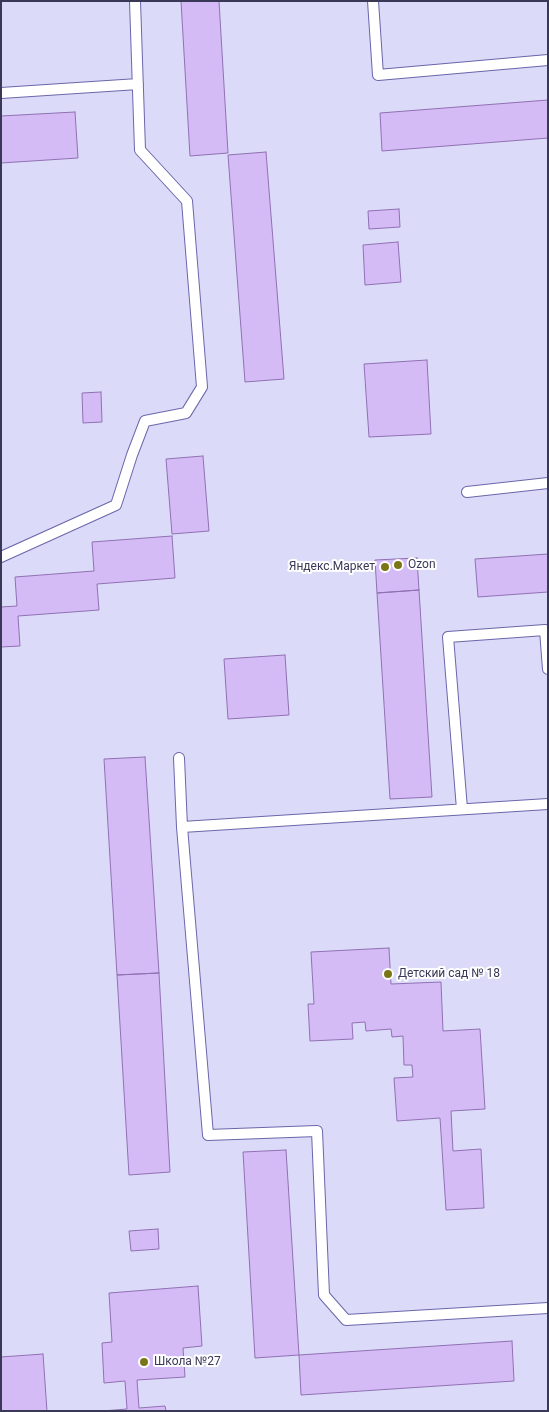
<!DOCTYPE html>
<html>
<head>
<meta charset="utf-8">
<style>
	body { margin:0 }
	#map { position:relative; width:549px; height:1412px; overflow:hidden; background:#dbdbf9; font-family:Roboto,sans-serif }
	canvas { display:block }
	.frame { position:absolute; inset:0; border:2px solid #3a3857; pointer-events:none }
</style>
</head>
<body>
<div id="map">
<canvas width="549" height="1412"></canvas>
<div class="frame"></div>
</div>
<script>
const context = document.querySelector('canvas').getContext('2d');
context.lineJoin = 'round';
function paint(path, color) {
  context.fillStyle = color;
  context.fill(path, 'evenodd');
}
function toPath(rows) {
  const path = new Path2D();
  for (const r of rows) {
    path.moveTo(r[0], r[1]);
    for (let i = 2; i < r.length; i += 2) path.lineTo(r[i], r[i + 1]);
  }
  return path;
}
function trace(path, color, width, dash) {
  context.strokeStyle = color;
  context.lineWidth = width;
  context.lineCap = dash ? 'butt' : 'round';
  context.setLineDash(dash || []);
  context.stroke(path);
}
function label(font, color, halo, rows, align = 'center') {
  context.font = font + ' Roboto,sans-serif';
  context.lineWidth = 4;
  context.setLineDash([]);
  context.textBaseline = 'middle';
  context.strokeStyle = halo;
  context.fillStyle = color;
  for (const [text, x, y, turn = 0] of rows) {
    context.save();
    context.translate(x, y);
    context.rotate((+turn || 0) * Math.PI / 180);
    context.textAlign = isNaN(turn) ? turn : align;
    if (halo) context.strokeText(text, 0, 0);
    context.fillText(text, 0, 0);
    context.restore();
  }
}
const building = toPath([
	[181,1,219,1,228,153,190,156,181,1],
	[548,100,548,138,382,151,380,113,548,100],
	[75,112,78,158,1,163,1,116,75,112],
	[266,152,284,379,245,382,228,155,266,152],
	[399,209,400,227,369,229,368,211,399,209],
	[398,242,401,282,365,285,363,245,398,242],
	[427,360,431,434,369,437,364,364,427,360],
	[101,392,102,422,83,423,82,393,101,392],
	[203,456,209,531,172,534,166,459,203,456],
	[172,536,175,578,97,584,99,610,18,616,20,646,1,647,1,607,17,606,15,577,94,571,92,542,172,536],
	[548,554,548,592,478,597,475,559,548,554],
	[417,558,419,590,377,593,375,560,417,558],
	[419,590,432,797,390,799,377,593,419,590],
	[285,655,289,715,228,719,224,659,285,655],
	[145,757,159,973,117,975,104,759,145,757],
	[389,948,391,984,441,982,443,1031,480,1029,485,1109,451,1111,453,1151,481,1149,484,1208,446,1210,440,1118,397,1121,394,1078,413,1077,412,1065,404,1065,403,1036,392,1037,391,1029,366,1031,365,1022,352,1023,353,1039,310,1041,308,1004,314,1004,311,952,389,948],
	[159,973,170,1172,129,1175,117,975,159,973],
	[286,1150,299,1355,255,1358,243,1152,286,1150],
	[158,1229,159,1249,131,1251,129,1231,158,1229],
	[198,1286,202,1346,183,1348,185,1377,137,1380,139,1408,165,1406,166,1411,102,1411,127,1409,125,1381,104,1383,102,1343,112,1342,109,1293,198,1286],
	[512,1341,514,1381,301,1395,299,1355,512,1341],
	[43,1354,47,1411,1,1411,1,1357,43,1354]
]);
paint(building, '#d5bbf5');
trace(building, '#9070b3', 1);
const lane = toPath([
	[373,1,378,75,548,60],
	[1,93,138,84],
	[467,492,548,483],
	[1,557,116,505,132,455,145,421,186,413,202,387,187,201,140,150,135,1],
	[179,758,182,827],
	[548,804,182,827,208,1135,317,1131,324,1295,346,1320,548,1308],
	[462,809,448,637,545,630,548,669]
]);
trace(lane, '#6a66aa', 12);
trace(lane, '#fff', 10);
for (const [x, y, r, color] of [
	[398,565,5,"#7b7518"],
	[385,567,5,"#7b7518"],
	[388,974,5,"#7b7518"],
	[144,1362,5,"#7b7518"]
]) {
  const dot = new Path2D();
  dot.arc(x, y, r, 0, 2 * Math.PI);
  context.fillStyle = color;
  context.fill(dot);
  trace(dot, '#fff', 2);
}
label('12px', '#3a3857', '#fff', [
	["Ozon",408,565],
	["Яндекс.Маркет",375,567,"right"],
	["Детский сад № 18",398,974],
	["Школа №27",154,1362]
], 'left');
</script>
</body>
</html>
